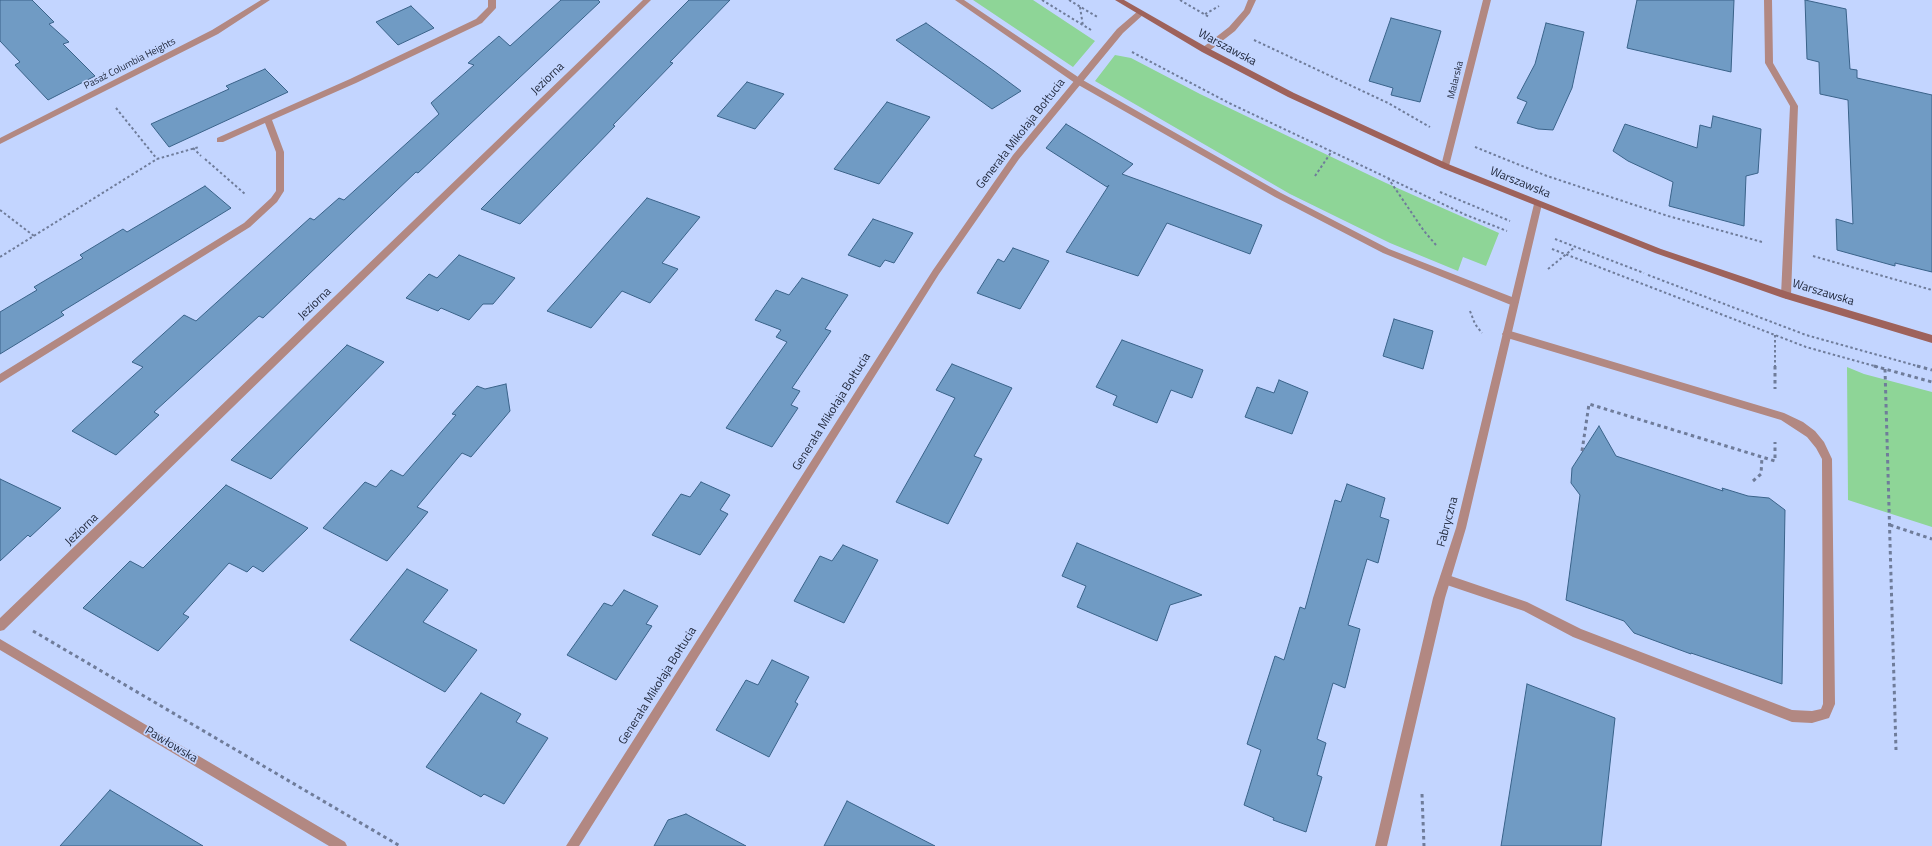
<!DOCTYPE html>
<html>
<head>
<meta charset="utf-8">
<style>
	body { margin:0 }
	canvas { display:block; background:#c3d5ff }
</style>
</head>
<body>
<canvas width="1932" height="846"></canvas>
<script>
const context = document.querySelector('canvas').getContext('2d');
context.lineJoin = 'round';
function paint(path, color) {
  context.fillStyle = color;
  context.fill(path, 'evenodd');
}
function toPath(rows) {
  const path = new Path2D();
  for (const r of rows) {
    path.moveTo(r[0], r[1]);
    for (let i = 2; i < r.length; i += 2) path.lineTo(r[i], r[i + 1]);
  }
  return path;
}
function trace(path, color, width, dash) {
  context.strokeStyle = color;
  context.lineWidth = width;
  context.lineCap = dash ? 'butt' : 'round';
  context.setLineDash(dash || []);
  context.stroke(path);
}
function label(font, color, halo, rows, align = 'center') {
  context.font = font + ' "Titillium Web",sans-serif';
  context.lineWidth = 3.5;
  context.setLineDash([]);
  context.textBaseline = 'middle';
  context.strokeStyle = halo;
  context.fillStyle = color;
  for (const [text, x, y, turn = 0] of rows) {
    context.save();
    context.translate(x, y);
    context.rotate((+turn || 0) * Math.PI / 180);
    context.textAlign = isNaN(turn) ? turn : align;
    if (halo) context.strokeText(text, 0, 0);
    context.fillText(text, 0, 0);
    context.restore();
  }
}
paint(toPath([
	[973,0,1033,0,1095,41,1073,67],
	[1115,55,1131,58,1200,94,1386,183,1499,233,1486,266,1463,257,1458,271,1390,243,1290,194,1095,81],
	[1847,367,1864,374,1932,392,1932,527,1848,500]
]), '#8ed597');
const building = toPath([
	[0,0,32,0,54,22,49,24,69,42,63,44,95,76,48,100,15,65,20,62,0,41,0,0],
	[561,0,598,0,600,2,418,173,416,172,263,318,259,316,154,412,159,415,116,455,72,431,143,367,132,362,184,315,196,321,310,218,314,220,339,198,344,200,439,114,431,103,474,65,468,63,499,36,510,46,561,0],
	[689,0,730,0,670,62,673,63,613,125,615,126,520,224,481,209,689,0],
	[1637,0,1734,0,1731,72,1627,48,1637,0],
	[1805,0,1846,9,1850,69,1857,70,1857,78,1932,95,1932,272,1895,263,1895,266,1837,250,1836,219,1853,224,1848,100,1820,94,1819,62,1807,59,1805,0],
	[411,6,434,28,398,45,376,22,411,6],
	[1391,18,1441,31,1420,102,1391,95,1393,88,1369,81,1391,18],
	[926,23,994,71,1021,91,992,109,896,40,926,23],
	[1546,23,1584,32,1572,88,1553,130,1538,129,1517,123,1527,102,1517,98,1535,64,1546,23],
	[265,69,288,92,169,147,151,124,229,89,226,86,265,69],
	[747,82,784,94,755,129,717,116,747,82],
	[887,102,930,117,879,184,834,169,887,102],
	[1713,116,1761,129,1758,173,1746,176,1744,226,1669,206,1673,182,1628,161,1613,151,1625,124,1697,148,1700,125,1711,128,1713,116],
	[1066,124,1133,164,1122,174,1262,225,1250,254,1167,223,1138,276,1066,252,1109,185,1107,187,1046,148,1066,124],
	[205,186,231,208,61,312,64,315,0,354,0,312,37,290,34,287,83,258,80,255,123,229,127,232,205,186],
	[647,198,700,217,662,263,678,269,650,303,622,291,591,328,547,311,647,198],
	[873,219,913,233,894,263,885,260,880,267,848,255,873,219],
	[1013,248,1049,261,1020,309,977,293,998,259,1004,262,1013,248],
	[459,255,515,278,493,304,483,304,469,320,441,308,438,311,406,298,429,274,437,278,459,255],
	[802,278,848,295,825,329,831,331,792,388,800,391,791,405,798,408,772,447,726,428,787,342,776,337,781,330,755,320,776,290,789,295,802,278],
	[1394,319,1433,331,1423,369,1383,356,1394,319],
	[1122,340,1203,370,1192,398,1171,390,1157,423,1113,405,1117,396,1096,387,1122,340],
	[347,345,384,362,271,479,231,460,347,345],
	[952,364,1012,388,974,456,982,459,948,524,896,502,955,398,936,390,952,364],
	[1279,380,1308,392,1292,434,1245,417,1257,387,1274,393,1279,380],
	[506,384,510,411,471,457,462,453,417,507,428,512,387,561,323,528,365,482,376,487,391,470,403,476,456,415,452,414,477,386,485,389,506,384],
	[1599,426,1616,456,1723,491,1722,488,1748,496,1769,498,1785,510,1782,684,1691,653,1691,654,1634,633,1624,621,1566,600,1580,495,1571,483,1572,468,1599,426],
	[0,479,61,508,30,537,28,535,0,561,0,479],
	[701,482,730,495,720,510,728,514,700,555,652,535,681,494,690,497,701,482],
	[1347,484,1385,498,1380,517,1389,520,1378,563,1367,559,1348,625,1360,629,1345,688,1333,683,1317,739,1326,743,1317,775,1322,777,1306,832,1273,820,1274,818,1244,805,1261,750,1247,744,1275,656,1284,660,1300,607,1305,609,1335,500,1341,502,1347,484],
	[226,485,308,528,263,572,253,566,247,572,229,563,183,614,189,617,158,651,83,608,130,561,143,568,226,485],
	[1077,543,1166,580,1202,595,1170,605,1157,641,1077,607,1086,586,1062,576,1077,543],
	[843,545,878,560,844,623,794,601,820,556,832,561,843,545],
	[407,569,448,590,423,622,477,650,445,692,350,640,407,569],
	[624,590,658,606,646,624,652,626,616,680,567,655,604,603,612,606,624,590],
	[772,660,809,677,795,702,798,704,769,757,716,730,746,680,758,685,772,660],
	[1527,684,1615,718,1601,846,1501,846,1527,684],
	[481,693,521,714,516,722,548,738,504,804,484,794,481,797,426,767,481,693],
	[110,790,203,846,60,846,110,790],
	[847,801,935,846,824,846,847,801],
	[686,814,746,846,654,846,668,820,686,814]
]);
paint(building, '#709bc4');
trace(building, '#3a638a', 1);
trace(toPath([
	[1042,0,1091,30],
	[1069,0,1099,18],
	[1180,0,1209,17],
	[1080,7,1083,26],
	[1205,14,1219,6],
	[1254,40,1388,103,1430,127],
	[1132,52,1229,103,1466,215,1507,231],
	[116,108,157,159],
	[1475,147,1547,176,1668,216,1762,242],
	[193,148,201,156],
	[205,159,245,194],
	[1315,176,1332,151],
	[1388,178,1424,231,1436,245],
	[1440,192,1510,221],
	[0,210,34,236],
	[1555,239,1644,273],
	[1552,249,1806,347,1878,367],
	[1813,256,1932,290],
	[0,257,157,159,199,147],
	[1548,269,1575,247],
	[1648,275,1806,335,1921,367],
	[1470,311,1475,324,1482,333],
	[1775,335,1775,367]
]), '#6f7c9a', 2, [2.5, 2.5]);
trace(toPath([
	[1775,366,1775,389],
	[1874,366,1932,382],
	[1917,366,1932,370],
	[1885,369,1896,750],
	[1582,451,1589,404,1775,461,1775,442],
	[1753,481,1761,474,1762,457],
	[1890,525,1932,539],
	[33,631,400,846],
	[1422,794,1424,846]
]), '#6f7c9a', 3, [3.5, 3.5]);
paint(toPath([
	[488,0,496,0,496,8,482,23,356,83,272,120,284,152,284,191,277,202,250,227,0,383,0,374,244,223,271,198,276,191,276,152,265,123,223,142,217,142,217,138,350,79,476,19,488,7,488,0],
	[955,0,964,0,1081,79,1281,193,1389,249,1517,299,1519,302,1517,305,1511,305,1383,253,1275,197,1075,83,955,0],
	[1764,0,1772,0,1773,63,1798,106,1791,295,1786,299,1781,295,1790,106,1765,63,1764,0],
	[1507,330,1784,413,1803,422,1815,431,1824,442,1832,459,1835,704,1829,718,1812,723,1792,722,1573,637,1524,611,1441,583,1440,579,1441,575,1445,574,1527,602,1581,629,1792,710,1812,711,1821,709,1823,704,1822,459,1816,448,1807,437,1781,420,1504,337,1502,334,1504,331,1507,330]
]), '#b28882');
paint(toPath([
	[261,0,270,0,218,34,0,144,0,138,212,30,261,0],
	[643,0,651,0,4,630,0,631,0,618,643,0],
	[1248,0,1256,0,1250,13,1235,31,1208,52,1202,52,1202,48,1229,27,1244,10,1248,0],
	[1483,0,1491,0,1449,166,1445,169,1441,166,1483,0],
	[1138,11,1141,11,1145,13,1123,33,1019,159,939,274,579,846,566,846,933,270,1013,155,1117,29,1138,11],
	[1538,201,1542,204,1466,528,1445,598,1387,846,1375,846,1433,598,1456,528,1534,204,1538,201],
	[0,639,345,842,347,846,329,846,0,650,0,639]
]), '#b28882');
paint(toPath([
	[1115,0,1124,0,1208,48,1294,93,1448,164,1661,249,1788,292,1932,335,1932,343,1783,298,1655,253,1442,168,1288,97,1202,52,1115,0]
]), '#9e625b');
label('10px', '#222a3e', '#c3d5ff', [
	["Pasaż Columbia Heights",130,64,-27],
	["Malarska",1456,80,-76]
]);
label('12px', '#222a3e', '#c3d5ff', [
	["Warszawska",1227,48,28],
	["Jeziorna",548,79,-44],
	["Generała Mikołaja Bołtucia",1021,134,-52],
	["Warszawska",1520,183,22],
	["Warszawska",1823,293,17],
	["Jeziorna",315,304,-44],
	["Generała Mikołaja Bołtucia",832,412,-58],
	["Fabryczna",1448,522,-75],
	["Jeziorna",82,530,-44],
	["Generała Mikołaja Bołtucia",658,686,-58],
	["Pawłowska",171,745,31]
]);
</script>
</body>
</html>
